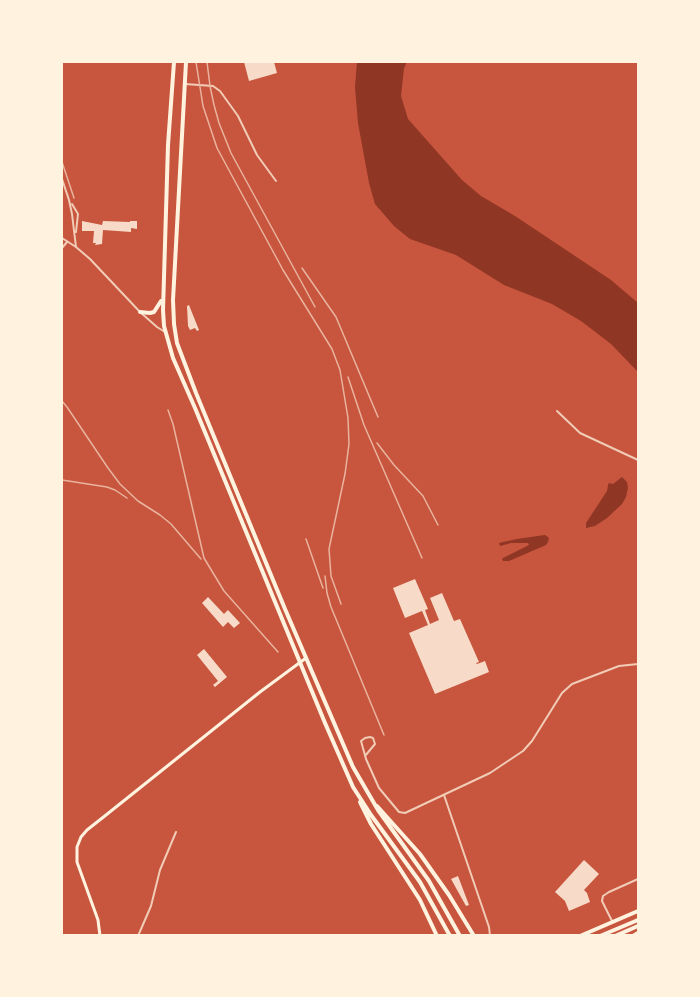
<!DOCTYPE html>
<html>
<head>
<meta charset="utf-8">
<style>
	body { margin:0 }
	#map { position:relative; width:700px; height:997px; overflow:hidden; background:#c8553d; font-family:"Nunito Sans",sans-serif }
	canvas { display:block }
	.frame { position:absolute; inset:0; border:63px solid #fff3e0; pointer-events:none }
</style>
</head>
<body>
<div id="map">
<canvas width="700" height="997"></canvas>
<div class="frame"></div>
</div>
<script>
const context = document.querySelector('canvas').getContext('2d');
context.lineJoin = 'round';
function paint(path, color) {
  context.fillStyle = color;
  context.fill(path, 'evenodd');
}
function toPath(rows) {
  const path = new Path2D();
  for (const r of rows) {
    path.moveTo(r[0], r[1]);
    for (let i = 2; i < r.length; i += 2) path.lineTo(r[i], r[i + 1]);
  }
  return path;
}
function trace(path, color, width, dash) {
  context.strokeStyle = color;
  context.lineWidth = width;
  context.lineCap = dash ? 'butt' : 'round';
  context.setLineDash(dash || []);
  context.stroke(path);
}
paint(toPath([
	[357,62,407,62,404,68,401,96,408,119,462,180,481,196,515,216,611,280,638,303,638,372,611,344,581,321,552,304,504,285,456,255,410,239,394,226,375,204,369,183,358,123,355,87],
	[622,477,627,482,628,488,626,497,622,504,607,518,595,526,586,528,586,523,607,491,608,485,609,483,613,484],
	[545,535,549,538,548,542,546,545,509,561,503,561,502,559,503,558,529,545,528,543,511,543,500,546,499,543,517,539]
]), '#8f3625');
paint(toPath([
	[244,62,274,62,277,73,249,81],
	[82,221,102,225,103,221,130,222,130,221,137,221,137,229,131,228,131,232,103,230,102,244,95,245,96,243,93,243,94,231,82,231],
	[189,305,199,330,197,331,195,328,190,330,188,326,187,306],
	[415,579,428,609,425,610,430,624,439,620,430,598,442,593,454,621,460,619,479,662,476,663,477,664,485,661,489,672,435,694,409,633,428,625,422,611,405,618,393,588],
	[208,597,224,614,228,610,240,623,234,628,228,622,223,627,202,603],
	[204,649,227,677,215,687,213,685,218,681,197,655],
	[584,860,599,874,584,890,587,893,590,902,569,911,565,901,555,892],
	[458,876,469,905,466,906,451,879]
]), '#f7dbc8');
trace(toPath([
	[185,84,213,86,220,91,238,116,257,155,276,181],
	[62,179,69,200,72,214,76,247],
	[72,204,78,214,76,232],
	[62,238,76,247,90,259,140,312,157,327,165,332],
	[62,248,67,242],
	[557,411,580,433,638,460],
	[365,756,375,744,373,738,370,737,365,738,361,741,366,759,379,788,399,812,405,813,490,773,523,751,532,741,562,693,572,684,619,666,638,664],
	[444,795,489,927,490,936],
	[612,921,602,901,603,896,609,892,638,879],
	[138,936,151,906,160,870,176,832]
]), '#f1ccb7', 2);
trace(toPath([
	[100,936,98,920,77,862,77,847,81,837,87,830,106,815,260,692,306,658]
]), '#fff3e0', 3);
trace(toPath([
	[174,62,168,145,163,310,164,326,173,358,195,408,325,723,353,787,371,815,420,882,450,936],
	[186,62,173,300,174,324,177,343,196,393,285,609,353,767,378,810,429,881,460,936],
	[140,312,150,313,154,312,161,301],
	[360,802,371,824,420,900,437,936],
	[377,806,420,854,449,895,474,936],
	[580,936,638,911],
	[600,936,638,920],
	[615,936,638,926],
	[633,936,638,933]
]), '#fff3e0', 4);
trace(toPath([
	[196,62,203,106,217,148,283,270,332,349,340,370,348,418,349,444,345,474,329,549,331,576,341,604],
	[207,62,210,86,214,105,219,123,231,153,315,307],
	[62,162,74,198],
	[302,268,336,317,378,417],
	[348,377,364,425,422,558],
	[62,401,67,407,108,468,120,484,138,501,160,515,171,524,201,559],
	[168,410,173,424,204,558,224,591,278,652],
	[377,443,394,465,423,496,438,525],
	[62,480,107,487,115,490,127,498],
	[306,539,323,588],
	[325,576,327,593,331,607,384,735]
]), '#e9b49f', 1.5);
</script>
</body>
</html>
